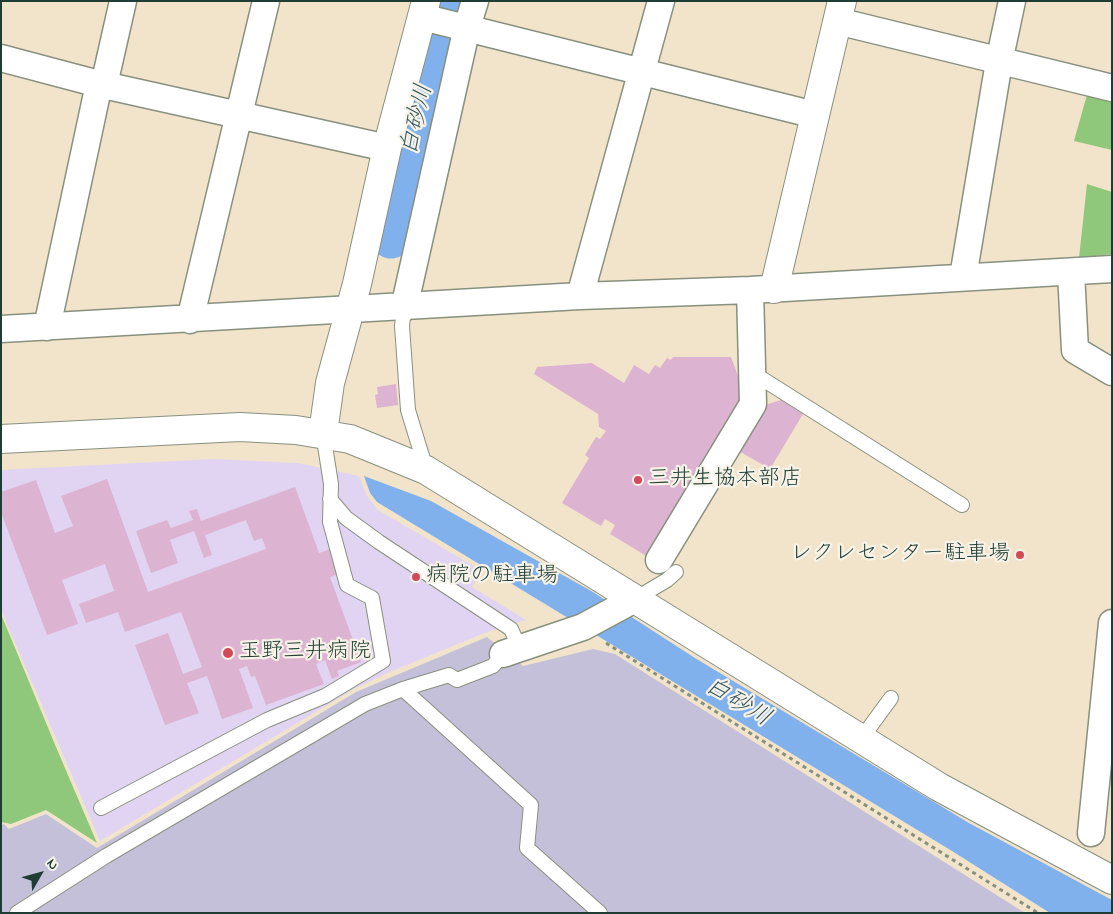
<!DOCTYPE html>
<html>
<head>
<meta charset="utf-8">
<style>
	body { margin:0 }
	#map { position:relative; width:1113px; height:914px; overflow:hidden; background:#f2e4ca; font-family:"Indie Flower",sans-serif }
	canvas { display:block }
	.frame { position:absolute; inset:0; border:2px solid #1f3d34; pointer-events:none }
	.north { position:absolute; left:15px; top:849px; width:50px; height:50px; -webkit-text-stroke:4px #f7f3e8; paint-order:stroke; rotate:52deg; font-size:14px; font-weight:700; line-height:20px; text-align:center; color:#1f3d34 }
	.north::after { content:''; display:block; margin:auto; width:18px; height:22px; background:#1f3d34; clip-path:polygon(50% 0,100% 100%,50% 72%,0 100%) }
</style>
</head>
<body>
<div id="map">
<canvas width="1113" height="914"></canvas>
<div class="frame"></div>
<div class="north">N</div>
</div>
<script>
const context = document.querySelector('canvas').getContext('2d');
context.lineJoin = 'round';
function paint(path, color) {
  context.fillStyle = color;
  context.fill(path, 'evenodd');
}
function toPath(rows) {
  const path = new Path2D();
  for (const r of rows) {
    path.moveTo(r[0], r[1]);
    for (let i = 2; i < r.length; i += 2) path.lineTo(r[i], r[i + 1]);
  }
  return path;
}
function trace(path, color, width, dash) {
  context.strokeStyle = color;
  context.lineWidth = width;
  context.lineCap = dash ? 'butt' : 'round';
  context.setLineDash(dash || []);
  context.stroke(path);
}
function label(font, color, halo, rows, align = 'center') {
  context.font = font + ' "Indie Flower","Klee One",sans-serif';
  context.lineWidth = 4.5;
  context.setLineDash([]);
  context.textBaseline = 'middle';
  context.strokeStyle = halo;
  context.fillStyle = color;
  for (const [text, x, y, turn = 0] of rows) {
    context.save();
    context.translate(x, y);
    context.rotate((+turn || 0) * Math.PI / 180);
    context.textAlign = isNaN(turn) ? turn : align;
    if (halo) context.strokeText(text, 0, 0);
    context.fillText(text, 0, 0);
    context.restore();
  }
}
paint(toPath([
	[214,459,298,463,359,476,367,496,378,510,482,571,472,587,526,620,487,632,385,674,354,689,100,841,1,610,1,470]
]), '#e1d4f3');
paint(toPath([
	[487,637,523,666,593,649,615,654,1025,913,1,913,1,825,4,824,9,829,46,814,97,848,356,692]
]), '#c5c0da');
paint(toPath([
	[1088,91,1112,97,1112,150,1074,141],
	[1087,184,1112,192,1112,254,1079,258],
	[1,614,56,747,97,843,46,810,11,824,1,822]
]), '#90c87b');
paint(toPath([
	[364,476,431,501,593,592,695,658,969,823,1112,900,1112,913,1050,913,952,851,377,502,370,493]
]), '#81b1ec');
trace(toPath([
	[391,238,446,1]
]), '#81b1ec', 41);
paint(toPath([
	[673,357,731,357,748,403,756,408,781,400,803,414,770,469,732,447,653,560,610,534,615,525,605,519,601,526,562,503,589,458,585,455,596,437,600,439,606,431,599,427,598,414,534,374,537,367,592,363,624,383,634,365,649,374,655,365,660,368,667,358,671,360],
	[396,384,398,405,377,408,375,395,378,394,377,387],
	[107,479,148,592,266,549,262,538,254,541,246,520,205,535,212,555,204,558,194,531,170,540,178,563,151,573,136,531,167,520,171,528,193,520,189,511,197,509,201,521,295,487,319,553,333,548,342,573,330,577,361,662,337,671,339,676,332,679,325,660,316,664,324,684,266,705,255,676,251,677,247,666,239,669,253,708,222,719,207,676,187,683,199,713,165,725,135,645,168,633,183,674,202,667,181,612,125,632,118,612,86,623,79,604,114,591,105,564,62,580,78,624,47,635,1,512,1,492,36,480,55,533,73,526,61,496]
]), '#dcb3d0');
const lane = toPath([
	[404,308,402,326,408,410,426,469],
	[753,373,962,505],
	[330,499,346,518,379,542,511,629,520,649],
	[635,599,667,580,676,572],
	[403,689,531,805,527,848,600,913],
	[861,739,891,698],
	[101,808,267,720,325,696,383,661,372,598,347,585,330,522,331,484,323,433],
	[17,913,106,856,365,704,403,689,449,675,457,680,493,666,503,654]
]);
const street = toPath([
	[422,17,815,115],
	[837,21,1112,88],
	[1,58,99,84,387,148],
	[104,85,123,1],
	[1071,272,1075,350,1112,372],
	[963,277,999,62,1012,1],
	[580,296,661,1],
	[404,308,467,27,475,1],
	[190,320,266,1],
	[47,327,99,84],
	[1,329,580,296,750,290,1112,269],
	[659,560,753,404,750,290],
	[503,654,583,627,635,599],
	[1091,833,1112,623]
]);
const secondary = toPath([
	[774,289,842,1],
	[323,433,330,383,357,284,387,148,426,1],
	[1,439,240,427,296,430,350,439,426,470,939,787,1112,880]
]);
trace(lane, '#88907f', 16);
trace(street, '#88907f', 29);
trace(secondary, '#88907f', 30);
trace(toPath([
	[606,643,1038,913]
]), '#88907f', 3, [4, 4]);
trace(lane, '#fff', 14);
trace(street, '#fff', 26);
trace(secondary, '#fff', 28);
for (const [x, y, r, color] of [
	[638,480,5,"#d1495b"],
	[1020,555,5,"#d1495b"],
	[416,577,5,"#d1495b"],
	[228,653,6,"#d1495b"]
]) {
  const dot = new Path2D();
  dot.arc(x, y, r, 0, 2 * Math.PI);
  context.fillStyle = color;
  context.fill(dot);
  trace(dot, '#f7f3e8', 2);
}
label('22px', '#1f3d34', '#f7f3e8', [
	["三井生協本部店",648,480],
	["レクレセンター駐車場",1010,555,"right"],
	["病院の駐車場",426,577],
	["玉野三井病院",239,653]
], 'left');
label('italic 24px', '#385a62', '#f7f3e8', [
	["白砂川",419,120,-77],
	["白砂川",737,704,31]
]);
</script>
</body>
</html>
